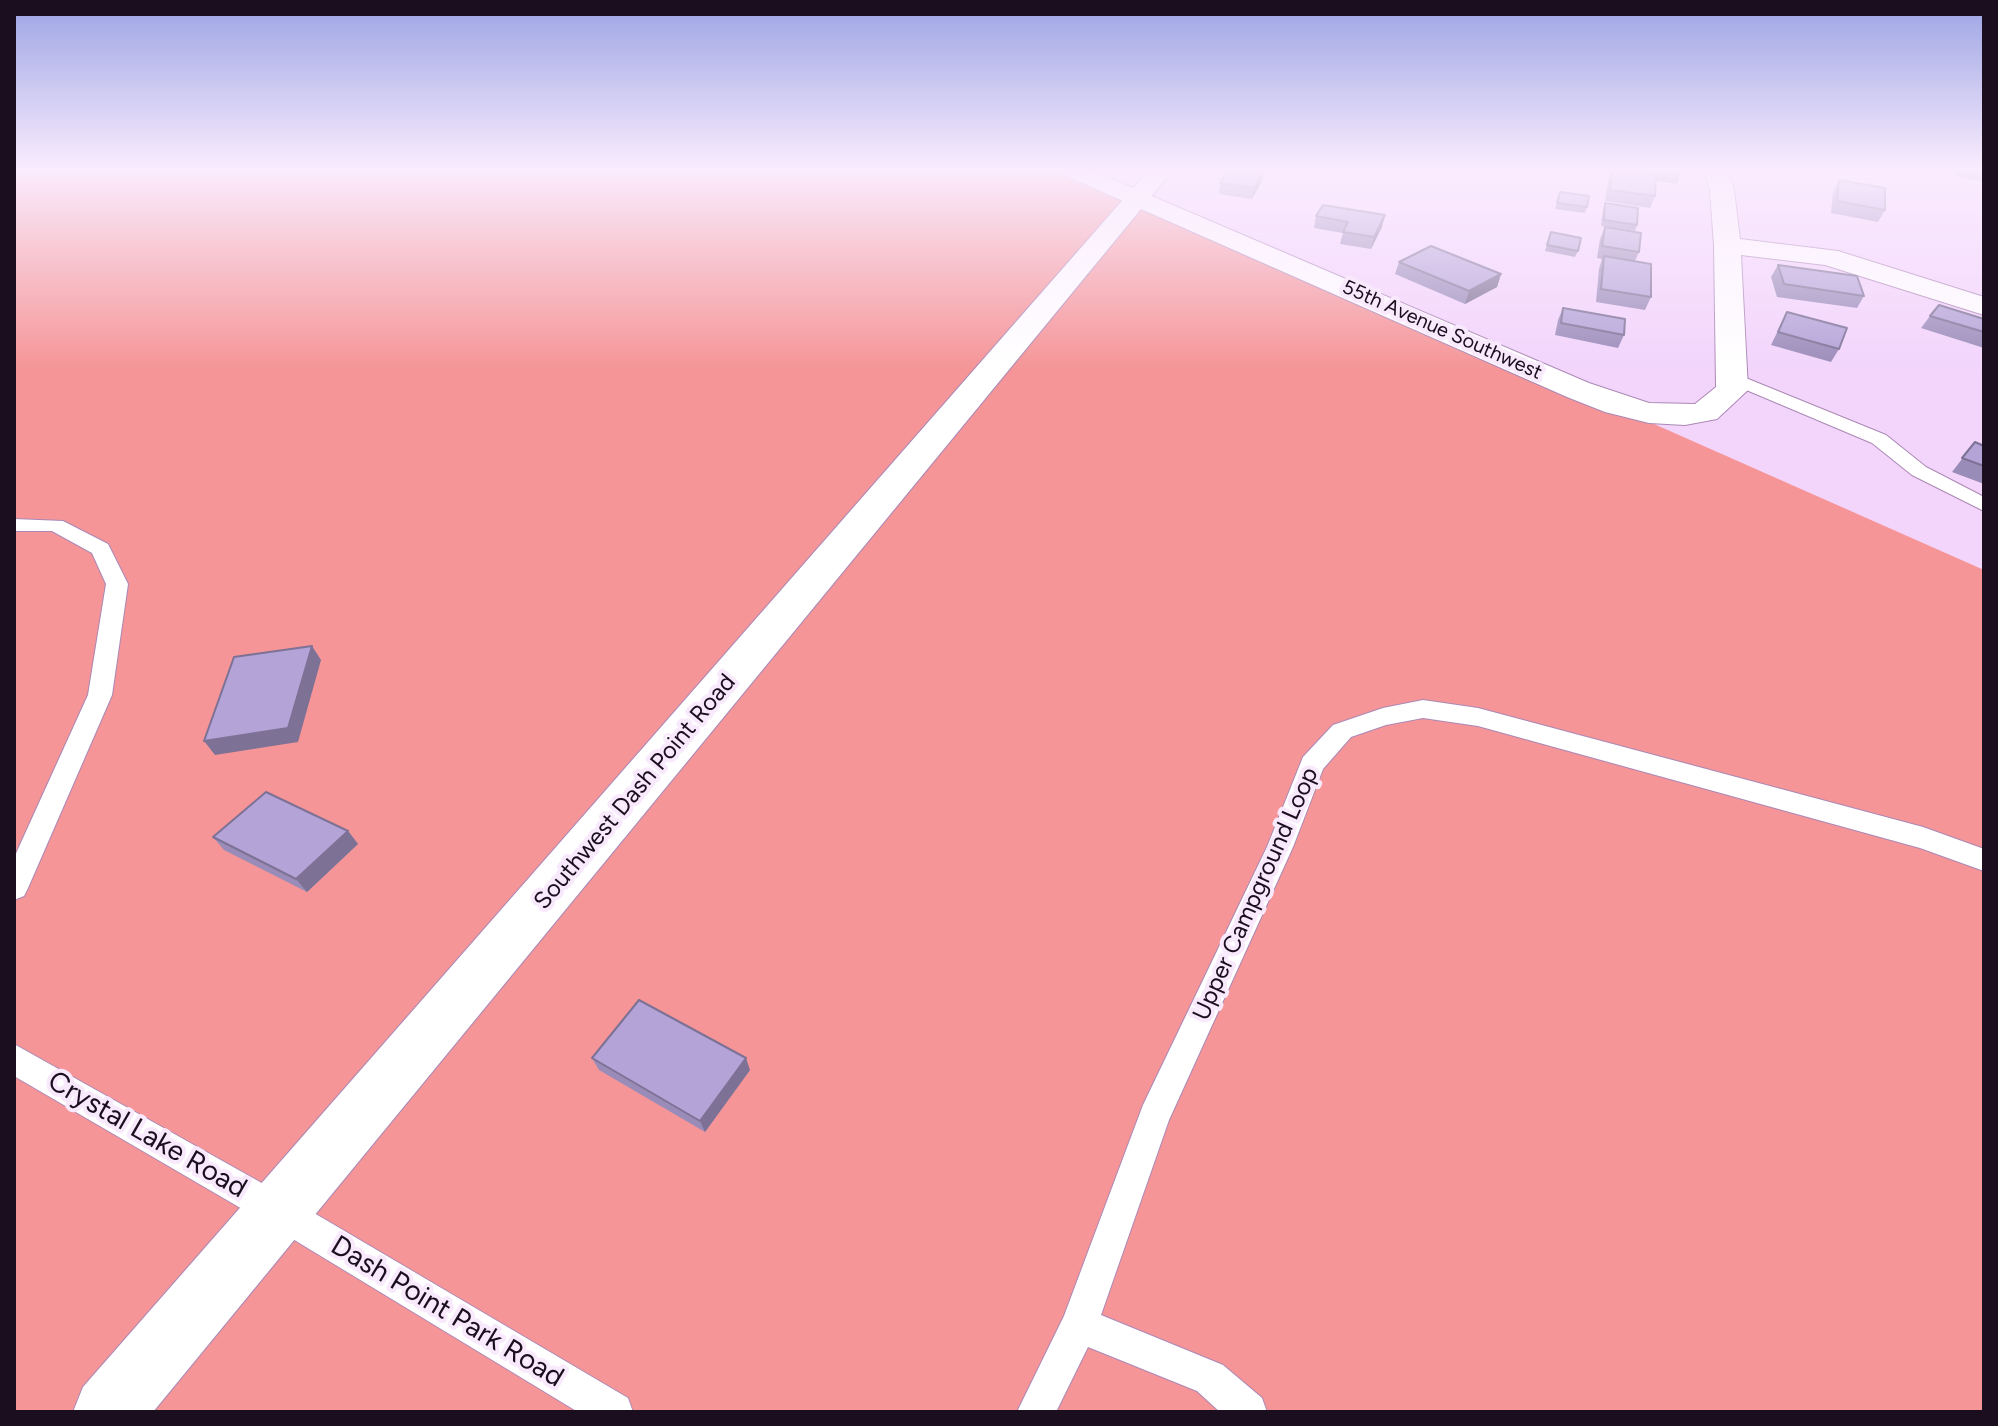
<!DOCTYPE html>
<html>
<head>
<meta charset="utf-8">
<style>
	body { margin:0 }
	#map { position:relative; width:1998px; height:1426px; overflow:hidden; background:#f3d5fc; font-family:Figtree,sans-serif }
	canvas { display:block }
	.frame { position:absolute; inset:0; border:16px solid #1b0e1e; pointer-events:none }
</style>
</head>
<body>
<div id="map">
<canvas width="1998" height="1426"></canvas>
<div class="frame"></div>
</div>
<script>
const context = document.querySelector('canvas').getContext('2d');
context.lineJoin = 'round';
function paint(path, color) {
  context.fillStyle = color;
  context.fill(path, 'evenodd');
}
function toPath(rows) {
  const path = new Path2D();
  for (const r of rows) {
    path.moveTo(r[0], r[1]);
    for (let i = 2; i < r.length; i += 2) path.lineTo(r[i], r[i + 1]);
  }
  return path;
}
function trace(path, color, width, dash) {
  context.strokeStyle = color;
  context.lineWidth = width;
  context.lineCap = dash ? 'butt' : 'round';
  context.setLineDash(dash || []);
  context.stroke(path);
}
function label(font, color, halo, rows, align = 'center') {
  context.font = font + ' Figtree,sans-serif';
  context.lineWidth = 8;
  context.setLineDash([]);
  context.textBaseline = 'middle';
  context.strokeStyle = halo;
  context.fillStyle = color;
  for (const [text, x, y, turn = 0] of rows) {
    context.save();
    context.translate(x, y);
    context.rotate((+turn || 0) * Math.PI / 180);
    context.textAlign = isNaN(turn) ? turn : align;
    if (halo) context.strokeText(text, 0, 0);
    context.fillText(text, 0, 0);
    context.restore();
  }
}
paint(toPath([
	[14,170,1080,170,1984,570,1984,1412,14,1412]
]), '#f59597');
const lane = toPath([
	[1731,372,1886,435,1926,467,1984,497,1984,511,1912,475,1872,443,1725,381,1722,377,1731,372],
	[14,519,63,521,108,544,128,584,112,695,28,888,24,896,14,900,14,858,88,695,106,584,92,553,52,531,14,531,14,519],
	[1423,700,1478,708,1923,827,1984,849,1984,871,1920,848,1478,726,1423,718,1386,725,1351,737,1323,769,1293,847,1169,1120,1101,1315,1223,1365,1262,1398,1267,1412,1220,1412,1197,1391,1088,1347,1056,1412,1017,1412,1064,1316,1143,1105,1267,847,1303,757,1333,725,1383,708,1423,700],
	[14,1044,292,1200,628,1398,633,1412,578,1412,268,1224,14,1076,14,1044]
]);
const street = toPath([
	[1060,170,1091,170,1589,383,1649,403,1695,404,1716,387,1714,246,1710,190,1704,170,1728,170,1734,190,1740,239,1838,251,1984,297,1984,315,1825,265,1741,255,1748,390,1717,419,1685,425,1649,423,1605,412,1567,397,1064,175,1060,170]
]);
const secondary = toPath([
	[1149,170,1173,170,153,1412,73,1412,83,1387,1149,170]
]);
trace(lane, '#ab88b5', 2);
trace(street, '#ab88b5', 2);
trace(secondary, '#ab88b5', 2);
paint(lane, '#fff');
paint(street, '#fff');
paint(secondary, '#fff');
paint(toPath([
	[1228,170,1264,170,1263,179,1252,199,1219,194,1220,183],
	[1606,170,1682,170,1677,184,1656,181,1655,196,1650,208,1605,201,1608,180,1611,173,1605,173],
	[1956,170,1984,170,1984,182,1953,175],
	[1839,180,1885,210,1878,222,1831,213,1833,192],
	[1560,192,1587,207,1585,213,1555,209],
	[1605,203,1637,225,1635,231,1601,226,1603,209],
	[1316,216,1382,227,1371,249,1340,244,1343,233,1314,228],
	[1605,227,1639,252,1635,261,1651,297,1645,310,1596,302,1599,269,1602,259,1597,258,1600,239],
	[1551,232,1578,251,1575,257,1545,251],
	[1399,262,1501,274,1497,287,1465,304,1395,274],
	[1778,265,1864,296,1857,308,1777,297,1771,277],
	[1563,308,1624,335,1618,348,1555,335,1558,320],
	[1787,312,1839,349,1831,362,1771,345],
	[1930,316,1984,319,1984,348,1921,328],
	[1975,442,1984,446,1984,484,1952,472],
	[348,831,358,844,307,892,224,850,213,837],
	[592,1058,750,1070,705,1132,599,1070]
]), '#9a8cb9');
paint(toPath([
	[1263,170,1263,179,1252,199,1254,188],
	[1385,215,1382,227,1371,249,1374,237],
	[1501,274,1497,287,1465,304,1469,291],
	[312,646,321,660,298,742,215,755,204,741],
	[348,831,358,844,307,892,296,879],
	[746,1058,750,1070,705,1132,700,1121]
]), '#7d7296');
const building = toPath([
	[1228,170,1263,170,1254,188,1220,183,1228,170],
	[1612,170,1656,175,1655,196,1610,190,1612,170],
	[1664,170,1682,170,1682,172,1664,170],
	[1839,180,1885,188,1885,210,1837,201,1839,180],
	[1560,192,1589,196,1587,207,1557,203,1560,192],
	[1605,203,1638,208,1637,225,1604,220,1605,203],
	[1323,205,1385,215,1374,237,1343,232,1348,222,1316,216,1323,205],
	[1605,227,1641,233,1639,252,1602,246,1605,227],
	[1551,232,1581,238,1578,251,1547,245,1551,232],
	[1431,246,1501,274,1469,291,1399,262,1431,246],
	[1604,256,1651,264,1651,297,1601,289,1604,256],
	[1778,265,1857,276,1864,296,1784,284,1778,265],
	[1939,305,1984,319,1984,332,1930,316,1939,305],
	[1563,308,1625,319,1624,335,1561,323,1563,308],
	[1787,312,1847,328,1839,349,1778,332,1787,312],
	[1975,442,1984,446,1984,466,1962,458,1975,442],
	[312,646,288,728,204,741,234,657,312,646],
	[266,792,348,831,296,879,213,837,266,792],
	[639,1000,746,1058,700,1121,592,1058,639,1000]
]);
paint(building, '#b3a3d7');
trace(building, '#7d7296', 2);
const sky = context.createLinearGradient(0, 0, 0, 369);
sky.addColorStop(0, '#9ca4e4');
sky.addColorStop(0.46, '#faecfe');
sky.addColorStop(1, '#faecfe00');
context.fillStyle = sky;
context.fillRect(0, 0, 1998, 369);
label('20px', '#1b0e1e', '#f8e9fc', [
	["55th Avenue Southwest",1442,330,24]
]);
label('24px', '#1b0e1e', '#f8e9fc', [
	["Southwest Dash Point Road",635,792,-50],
	["Upper Campground Loop",1256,894,-66]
]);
label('28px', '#1b0e1e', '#f8e9fc', [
	["Crystal Lake Road",147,1135,30],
	["Dash Point Park Road",447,1312,31]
]);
</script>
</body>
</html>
